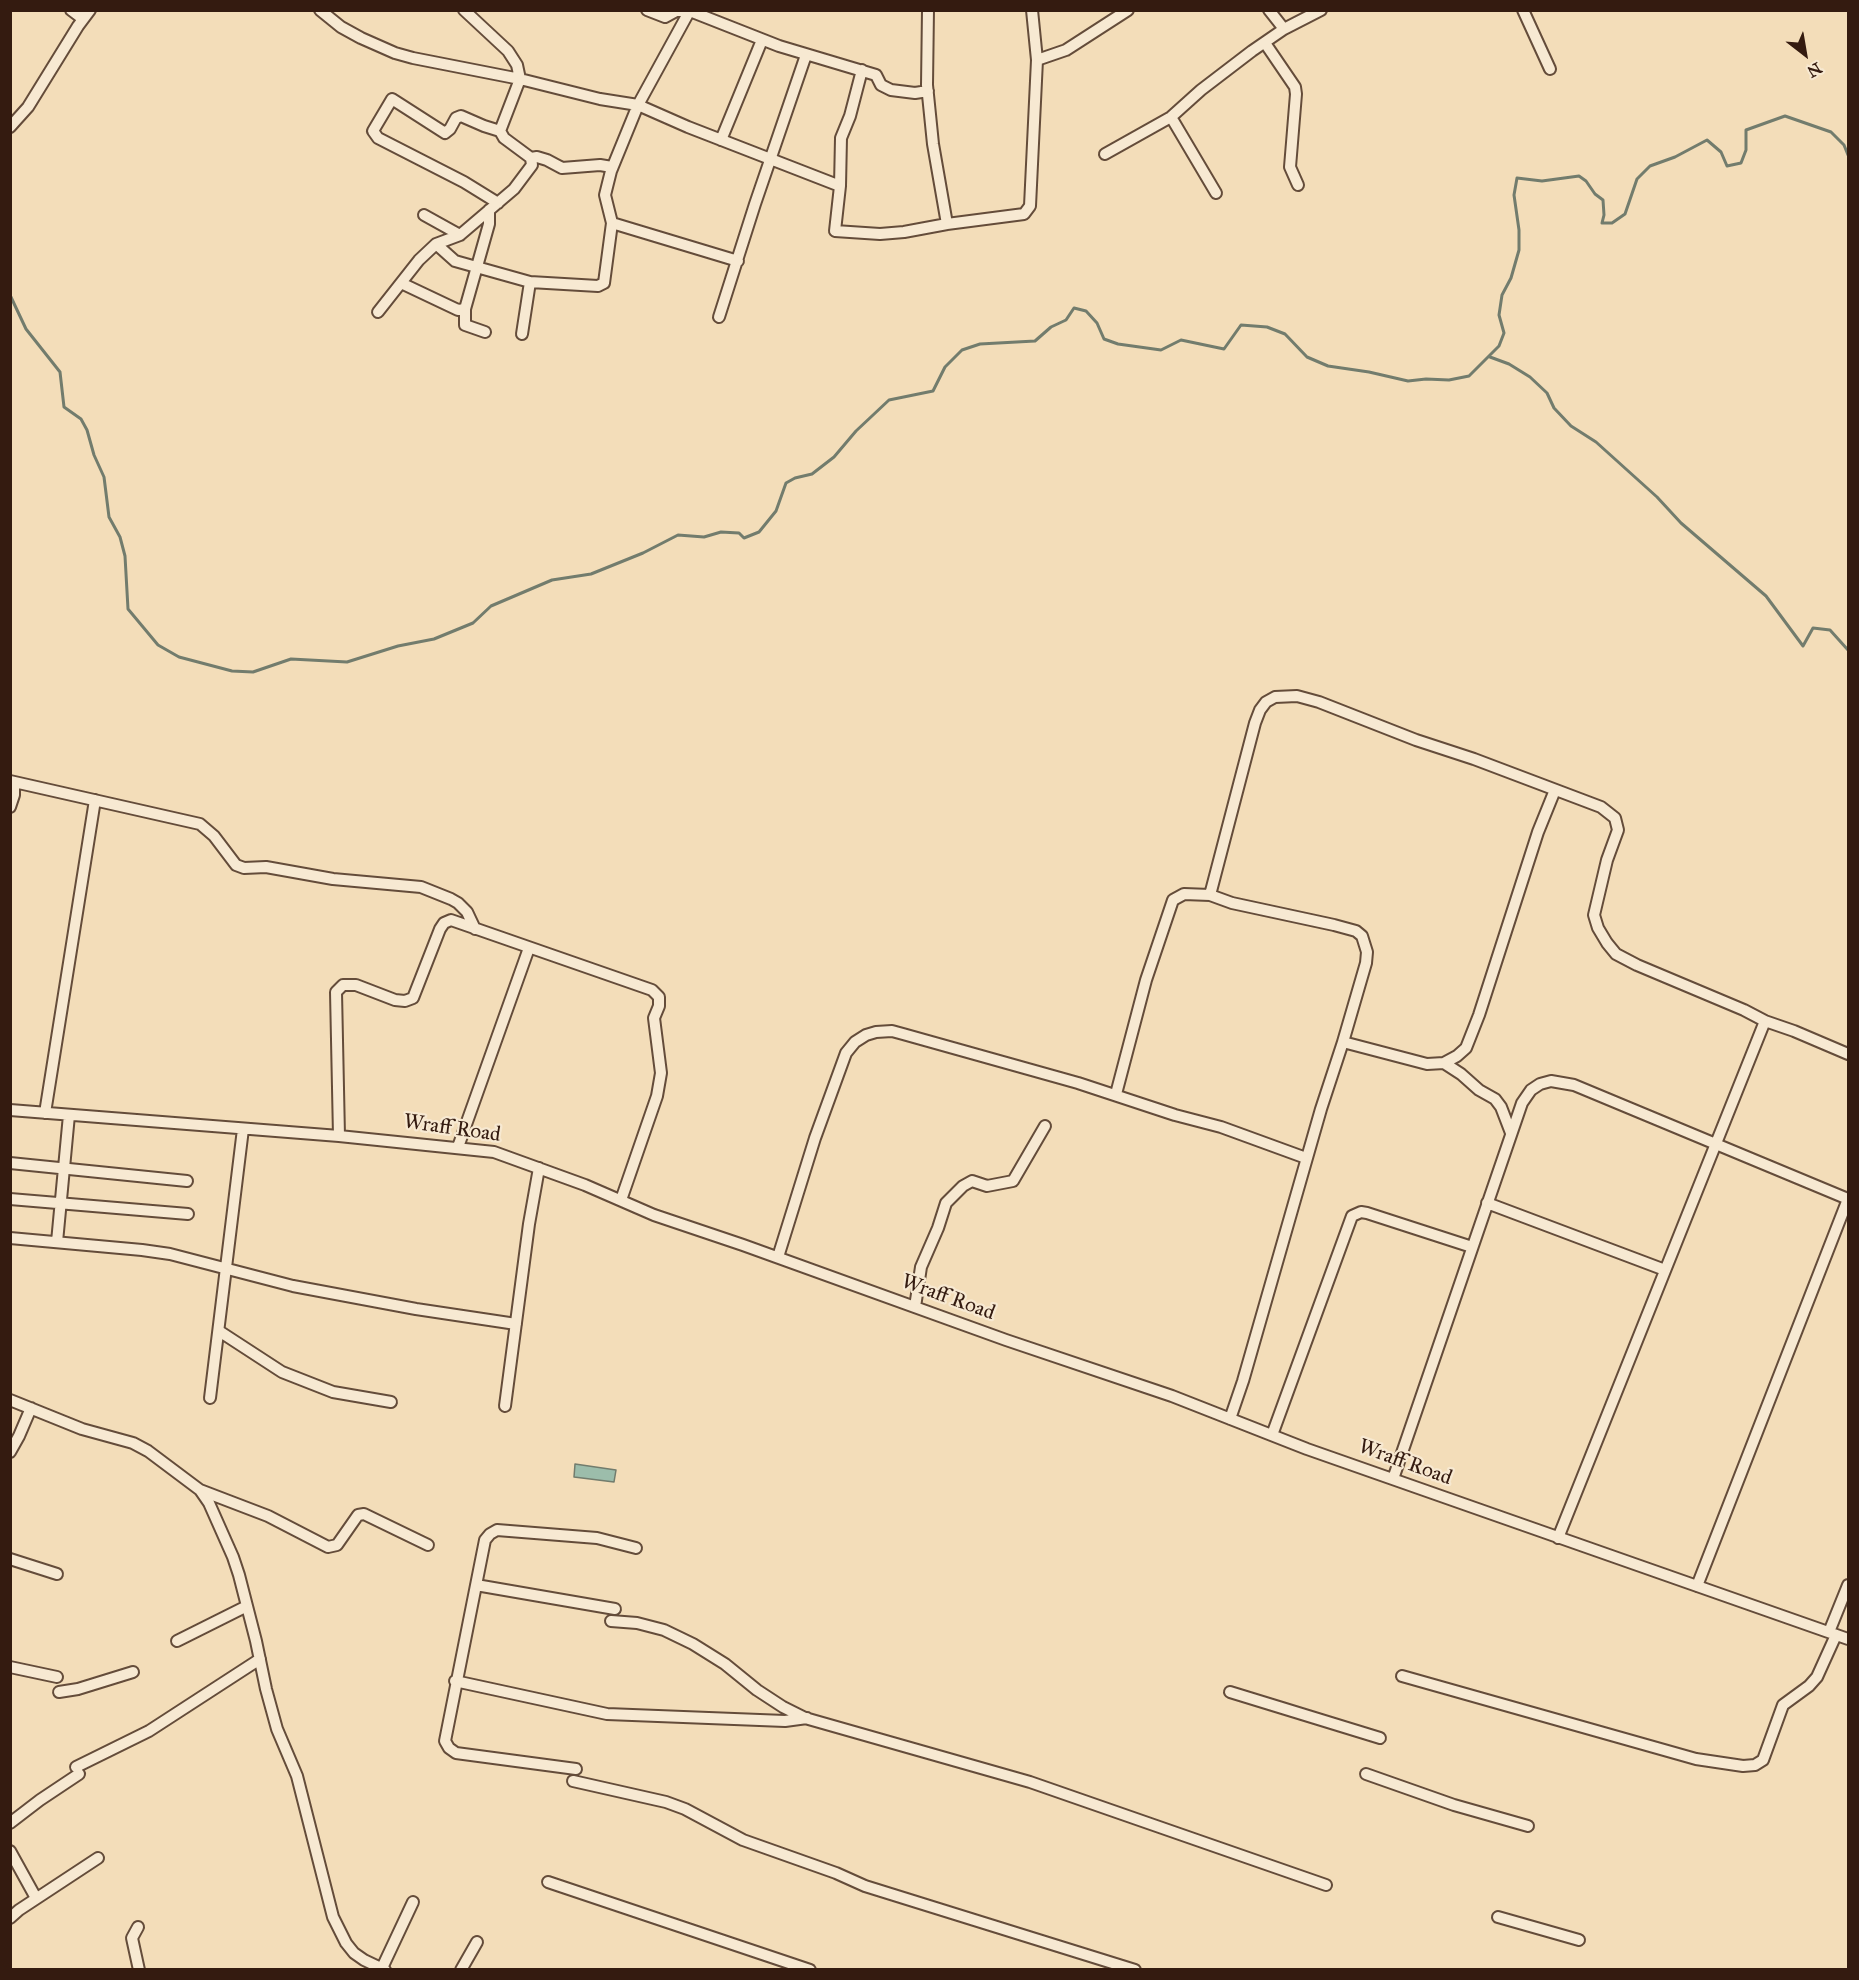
<!DOCTYPE html>
<html>
<head>
<meta charset="utf-8">
<style>
	body { margin:0 }
	#map { position:relative; width:1859px; height:1980px; overflow:hidden; background:#f3ddb9; font-family:"IM FELL Great Primer",serif }
	canvas { display:block }
	.frame { position:absolute; inset:0; border:12px solid #341b10; pointer-events:none }
	.north { position:absolute; left:1775px; top:24px; width:60px; height:60px; -webkit-text-stroke:4px #f7e9d2; paint-order:stroke; rotate:149deg; font-size:16px; font-weight:700; line-height:24px; text-align:center; color:#341b10 }
	.north::after { content:''; display:block; margin:auto; width:21px; height:27px; background:#341b10; clip-path:polygon(50% 0,100% 100%,50% 72%,0 100%) }
</style>
</head>
<body>
<div id="map">
<canvas width="1859" height="1980"></canvas>
<div class="frame"></div>
<div class="north">N</div>
</div>
<script>
const context = document.querySelector('canvas').getContext('2d');
context.lineJoin = 'round';
function paint(path, color) {
  context.fillStyle = color;
  context.fill(path, 'evenodd');
}
function toPath(rows) {
  const path = new Path2D();
  for (const r of rows) {
    path.moveTo(r[0], r[1]);
    for (let i = 2; i < r.length; i += 2) path.lineTo(r[i], r[i + 1]);
  }
  return path;
}
function trace(path, color, width, dash) {
  context.strokeStyle = color;
  context.lineWidth = width;
  context.lineCap = dash ? 'butt' : 'round';
  context.setLineDash(dash || []);
  context.stroke(path);
}
function label(font, color, halo, rows, align = 'center') {
  context.font = font + ' "IM FELL Great Primer",serif';
  context.lineWidth = 4.5;
  context.setLineDash([]);
  context.textBaseline = 'middle';
  context.strokeStyle = halo;
  context.fillStyle = color;
  for (const [text, x, y, turn = 0] of rows) {
    context.save();
    context.translate(x, y);
    context.rotate((+turn || 0) * Math.PI / 180);
    context.textAlign = isNaN(turn) ? turn : align;
    if (halo) context.strokeText(text, 0, 0);
    context.fillText(text, 0, 0);
    context.restore();
  }
}
const water = toPath([
	[575,1464,616,1470,614,1482,574,1477,575,1464]
]);
paint(water, '#9cbdab');
trace(water, '#727c6d', 1.5);
trace(toPath([
	[10,295,26,329,60,372,64,407,81,419,87,430,94,455,104,477,109,517,120,537,125,556,128,609,158,645,179,657,232,671,253,672,291,659,347,662,398,646,434,639,473,623,491,606,552,580,591,574,643,553,678,535,704,537,721,532,739,533,744,538,759,532,776,511,786,483,795,478,812,474,834,457,856,431,889,400,933,391,945,367,962,350,980,344,1035,341,1051,327,1066,320,1074,308,1086,311,1097,323,1104,339,1118,344,1161,350,1181,340,1224,349,1241,325,1267,327,1285,334,1307,357,1328,366,1369,372,1408,381,1426,379,1449,380,1469,376,1499,346,1504,333,1499,315,1502,295,1511,278,1519,250,1519,230,1514,195,1517,178,1542,181,1579,176,1586,181,1595,194,1603,200,1604,215,1602,223,1612,223,1625,214,1637,179,1650,166,1675,157,1707,140,1721,152,1727,166,1741,163,1746,150,1746,130,1785,116,1831,132,1844,145,1848,155],
	[1490,357,1509,364,1530,377,1547,393,1554,408,1571,426,1596,442,1657,497,1681,523,1766,596,1803,646,1813,628,1830,630,1848,650]
]), '#727c6d', 3);
const street = toPath([
	[71,10,83,19],
	[320,10,341,27,361,38,395,53,413,58,520,79,600,99,638,105,688,127,840,186],
	[464,10,508,51,517,65,520,79,500,131,504,138,531,158,537,157,547,160,562,168,600,165,612,167],
	[647,10,665,17,676,11,690,11,779,46,876,75,881,85,891,90,915,93,928,91],
	[928,10,927,85,933,144,947,224],
	[1269,10,1284,29],
	[1523,10,1550,69],
	[1265,43,1295,87,1296,94,1290,167,1298,185],
	[1037,60,1066,50,1128,10],
	[862,70,850,116,841,138,840,186,835,231,880,234,904,232,947,224,1024,214,1030,206,1037,60,1032,10],
	[1171,117,1216,193],
	[10,127,28,107,78,26,90,10],
	[721,140,762,40],
	[1105,154,1171,117,1201,90,1252,51,1284,29,1321,10],
	[498,203,464,182,378,138,373,131,392,99,445,133,450,129,456,118,461,116,484,126,500,131],
	[424,215,460,235],
	[612,223,738,261],
	[436,244,455,261,530,282,598,286,604,283,612,223,605,195,611,171,638,105,690,10],
	[401,283,458,310,465,309,489,224,489,210],
	[465,309,465,325,485,332],
	[378,312,419,260,436,244,460,235,514,189,532,165,531,158],
	[719,317,755,204,806,55],
	[522,334,530,282],
	[10,781,200,824,214,836,236,865,244,868,266,867,333,879,421,887,451,899,458,903,467,912,475,929],
	[10,807,14,795,14,782],
	[1343,1042,1366,963,1367,952,1362,936,1356,931,1334,925,1232,903,1210,895,1255,723,1260,710,1266,702,1275,697,1297,696,1319,702,1416,740,1474,759,1601,807,1615,818,1618,830,1607,860,1594,915,1598,928,1607,943,1616,954,1637,965,1744,1010,1765,1021,1794,1031,1848,1054],
	[1444,1063,1461,1074,1479,1090,1495,1099,1501,1107,1511,1133],
	[1116,1094,1146,980,1173,900,1184,894,1210,895],
	[10,1110,339,1136,494,1152,585,1185,654,1215,743,1245,1006,1340,1172,1396,1307,1449,1848,1639],
	[45,1113,95,800],
	[339,1136,336,992,343,985,356,985,395,1000,405,1001,413,998,440,929,444,923,451,920,652,990,659,997,659,1006,654,1018,661,1073,657,1096,621,1200],
	[458,1147,529,948],
	[10,1163,187,1181],
	[10,1199,188,1214],
	[1487,1203,1665,1270],
	[10,1238,142,1250,170,1254,293,1286,416,1309,516,1324],
	[57,1242,69,1115],
	[778,1257,815,1138,846,1053,855,1042,866,1035,876,1032,892,1031,903,1034,1078,1083,1175,1115,1221,1127,1306,1158],
	[915,1307,921,1267,938,1228,946,1203,963,1186,972,1181,987,1186,1013,1181,1045,1126],
	[219,1331,282,1372,333,1392,391,1402],
	[210,1398,243,1129],
	[10,1400,82,1429,133,1443,148,1451,200,1490,209,1503,233,1557,239,1575,256,1641,266,1689,277,1729,297,1776,333,1917,346,1943,354,1953,364,1960,385,1970],
	[505,1406,529,1224,539,1168],
	[1230,1419,1243,1381,1321,1109,1343,1042,1427,1064,1444,1063,1457,1056,1466,1048,1479,1015,1538,832,1555,790],
	[1272,1435,1352,1216,1361,1212,1367,1213,1472,1247],
	[10,1452,19,1436,31,1408],
	[1393,1479,1522,1103,1531,1090,1540,1084,1551,1081,1574,1085,1848,1199],
	[200,1490,268,1516,328,1547,337,1545,358,1515,364,1514,428,1545],
	[1558,1538,1765,1021],
	[10,1559,57,1574],
	[476,1585,615,1609],
	[1697,1586,1848,1199],
	[611,1621,637,1623,664,1630,693,1644,725,1664,757,1690,783,1707,805,1718,1030,1782,1326,1885],
	[1829,1632,1848,1585],
	[177,1641,247,1606],
	[10,1667,57,1677],
	[1402,1676,1696,1759,1743,1766,1755,1765,1763,1760,1783,1705,1809,1686,1817,1677,1836,1635],
	[455,1681,607,1714,785,1721,807,1718],
	[59,1692,78,1689,133,1672],
	[1230,1692,1380,1738],
	[76,1767,149,1731,260,1659],
	[576,1769,456,1753,449,1748,445,1741,485,1540,490,1534,497,1530,597,1538,636,1548],
	[1366,1774,1454,1805,1528,1826],
	[573,1781,666,1802,685,1809,743,1840,836,1873,865,1886,1135,1970],
	[10,1823,40,1800,79,1774],
	[10,1851,36,1898],
	[548,1882,810,1970],
	[1498,1917,1579,1940],
	[10,1918,19,1910,98,1858],
	[138,1927,132,1938,139,1970],
	[382,1968,413,1902],
	[461,1970,477,1942]
]);
trace(street, '#644c3a', 14);
trace(street, '#f7e9d2', 10);
label('21px', '#341b10', '#f7e9d2', [
	["Wraff Road",452,1129,8],
	["Wraff Road",948,1298,20],
	["Wraff Road",1405,1463,20]
]);
</script>
</body>
</html>
